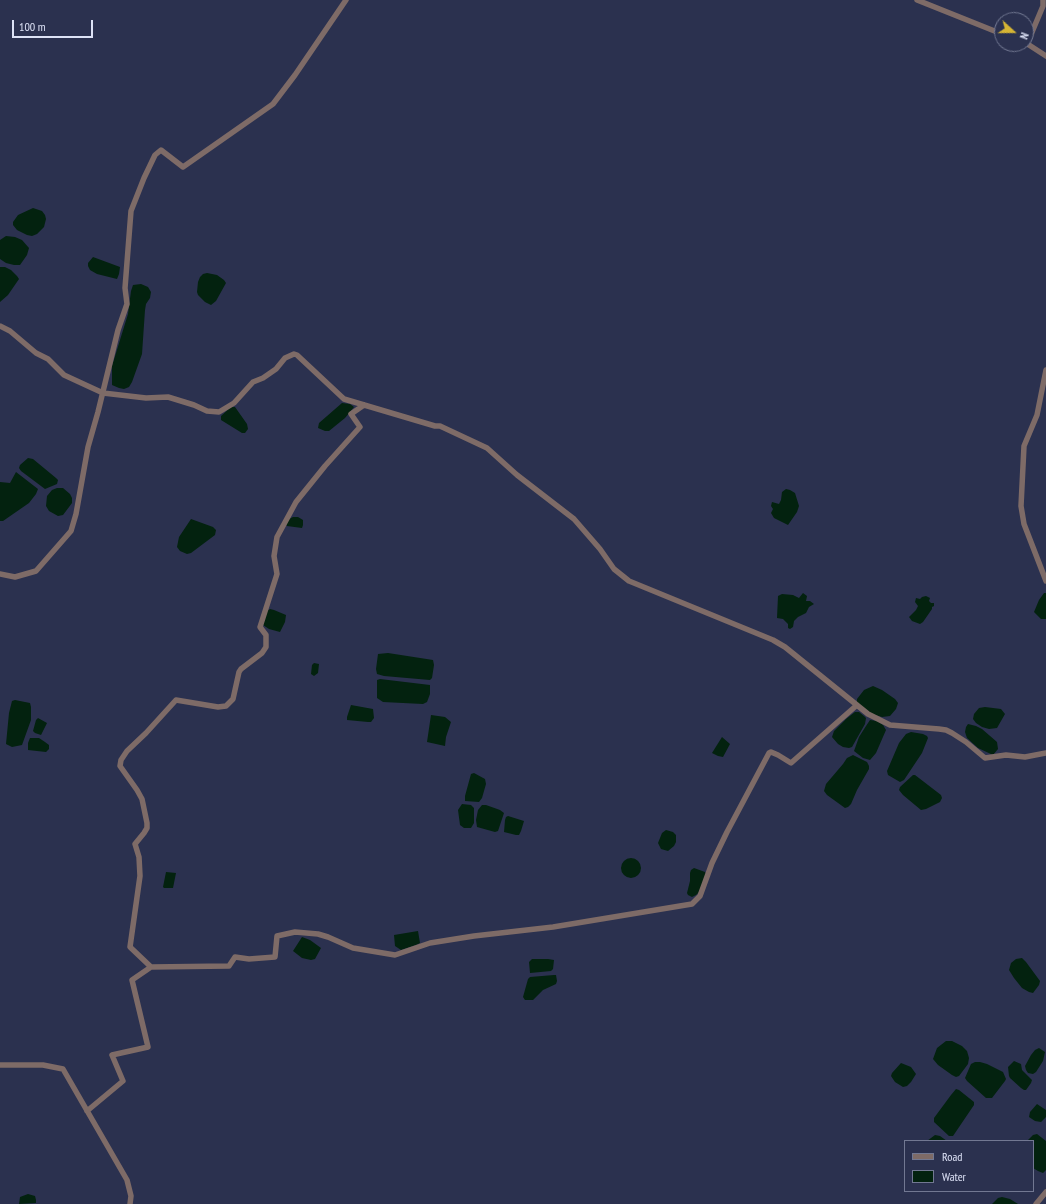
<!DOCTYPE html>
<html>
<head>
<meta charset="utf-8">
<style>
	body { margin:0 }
	#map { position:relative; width:1046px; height:1204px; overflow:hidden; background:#2b314f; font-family:"PT Sans Narrow",sans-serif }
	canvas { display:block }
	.legend { position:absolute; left:904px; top:1140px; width:130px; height:52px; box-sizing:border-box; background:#2b314f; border:1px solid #727892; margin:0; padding:5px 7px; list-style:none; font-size:12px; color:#dde2f6 }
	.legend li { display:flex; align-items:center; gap:8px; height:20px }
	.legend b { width:20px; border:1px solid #727892 }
	.north { position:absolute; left:994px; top:12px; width:40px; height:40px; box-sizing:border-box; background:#2b314f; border:1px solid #727892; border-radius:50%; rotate:111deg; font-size:11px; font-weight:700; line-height:16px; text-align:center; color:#dde2f6 }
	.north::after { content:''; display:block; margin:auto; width:14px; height:18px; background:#d6b534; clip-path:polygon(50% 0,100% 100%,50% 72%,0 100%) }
	.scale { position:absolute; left:12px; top:20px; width:81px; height:18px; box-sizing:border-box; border:2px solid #dde2f6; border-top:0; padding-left:5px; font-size:12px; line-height:14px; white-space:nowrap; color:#dde2f6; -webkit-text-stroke:3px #2b314f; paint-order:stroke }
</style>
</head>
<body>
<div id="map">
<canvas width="1046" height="1204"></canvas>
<ul class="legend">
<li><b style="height:5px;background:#7e6b67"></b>Road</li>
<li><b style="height:11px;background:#03220f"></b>Water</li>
</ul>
<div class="north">N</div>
<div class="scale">100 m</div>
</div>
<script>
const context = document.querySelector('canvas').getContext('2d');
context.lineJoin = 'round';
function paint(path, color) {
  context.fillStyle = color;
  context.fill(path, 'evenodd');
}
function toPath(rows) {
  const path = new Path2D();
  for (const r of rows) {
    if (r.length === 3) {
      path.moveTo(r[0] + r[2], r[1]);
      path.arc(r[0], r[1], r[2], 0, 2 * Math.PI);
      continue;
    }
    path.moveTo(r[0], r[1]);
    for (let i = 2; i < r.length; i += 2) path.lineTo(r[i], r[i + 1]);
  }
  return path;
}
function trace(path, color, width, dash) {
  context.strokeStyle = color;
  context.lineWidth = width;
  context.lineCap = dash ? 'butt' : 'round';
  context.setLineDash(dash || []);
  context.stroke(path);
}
paint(toPath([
	[33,208,42,211,45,215,46,219,44,227,37,234,32,236,27,235,17,230,13,225,13,222,18,215],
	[6,236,15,237,22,240,29,248,27,255,20,265,14,265,6,263,0,259,0,240],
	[93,257,120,267,119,274,117,279,97,274,90,270,88,266,88,263],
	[0,267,5,267,11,270,17,276,19,279,8,295,0,302],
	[207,273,217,275,224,280,226,283,216,301,211,305,205,302,198,295,197,292,198,282,200,277,203,274],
	[141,284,148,287,151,292,150,298,146,304,145,310,142,354,132,382,129,387,124,389,119,388,112,385,112,366,128,314,131,291,133,285],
	[342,403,350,404,354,407,345,418,329,431,325,431,318,428,319,423],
	[231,407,235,407,247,424,248,429,245,433,242,433,221,420,221,416],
	[28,458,33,459,56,478,58,480,57,484,45,489,21,471,19,468,20,465],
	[16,472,38,489,36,494,29,503,3,521,0,521,0,482,10,483],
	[57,488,63,488,70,494,72,498,72,503,63,515,58,516,49,511,46,506,47,496,52,490],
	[786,489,790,490,795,493,799,506,797,512,788,525,774,518,771,513,773,509,771,506,772,502,779,504,781,500,782,492],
	[293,517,298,517,303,520,303,525,302,528,287,526,286,525,289,519],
	[191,519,213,527,216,530,215,535,191,553,187,554,180,551,177,547,179,537],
	[803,593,807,596,806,601,810,601,814,604,809,607,806,613,798,617,794,621,793,627,790,629,788,628,788,624,783,619,777,618,778,596,782,594,793,595,799,598],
	[1044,593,1046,593,1046,619,1041,619,1034,612,1039,600],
	[926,596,930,598,929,601,931,603,934,603,934,606,932,607,932,609,923,622,920,624,912,621,909,617,916,610,918,606,915,602,916,598,920,599,922,597],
	[270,609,274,610,286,615,285,622,280,632,269,629,263,625,267,611],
	[388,653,433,660,434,665,432,678,430,680,384,676,377,674,376,669,378,654],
	[314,663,319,664,318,673,314,676,311,674,312,665],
	[380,679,430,685,430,694,427,702,423,704,383,702,377,698,377,680],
	[873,686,882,690,895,699,898,703,896,709,890,716,882,717,872,714,857,704,857,699,864,690],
	[15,700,30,703,31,707,31,720,22,745,12,747,6,744,9,713,12,701],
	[351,705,373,709,374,718,371,722,368,722,347,720,347,717],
	[985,707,1001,709,1005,714,997,728,989,729,982,727,976,723,973,719,974,714,979,708],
	[855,712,859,712,864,716,866,718,865,724,852,747,849,748,843,747,838,744,832,737,834,731,846,719],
	[431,715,445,717,451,722,446,737,445,746,427,742],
	[38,718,47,723,41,735,35,733,33,731,36,720],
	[870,720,877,721,883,725,886,730,876,753,870,760,863,758,854,751,859,737,866,726],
	[968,724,976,726,982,729,997,742,998,749,993,755,978,748,967,738,965,732,966,727],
	[911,732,923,734,927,736,928,738,922,753,904,780,900,782,888,775,887,771,899,743,906,734],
	[722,737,730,744,723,757,718,756,712,753],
	[30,738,39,738,45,742,49,745,49,749,46,752,28,750,28,743],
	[853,755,867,762,869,766,869,769,857,790,851,804,848,807,845,808,827,795,824,791,826,784,843,764,847,758],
	[474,773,485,779,486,784,482,798,479,802,465,801,465,796,471,774],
	[913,775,915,775,941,795,942,798,940,802,926,809,921,810,903,795,899,790,900,787],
	[462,804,471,805,474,808,474,823,471,828,464,828,460,825,458,810],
	[482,805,486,805,500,810,504,813,498,831,495,832,477,827,476,820,478,810],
	[508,816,524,821,521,831,519,835,516,835,504,832,505,820,506,817],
	[666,830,673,832,676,835,676,842,674,846,668,851,661,849,658,843,662,833],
	[631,868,10],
	[694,868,705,872,706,874,699,892,696,895,692,897,688,895,687,893,690,881,690,873,691,870],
	[166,872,176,873,173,888,164,888,163,887],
	[418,931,420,943,416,945,401,950,395,946,394,935],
	[302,937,310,940,321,948,315,959,311,960,302,958,293,951],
	[1022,958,1026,962,1040,981,1039,985,1033,993,1029,992,1022,988,1014,978,1009,970,1011,963,1016,959],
	[532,959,548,959,554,960,553,969,551,971,530,973,529,962],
	[554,975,556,975,557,981,556,984,543,990,533,1000,525,1000,523,997,528,979,530,977],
	[946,1041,952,1041,962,1046,967,1051,969,1058,968,1064,959,1076,956,1077,952,1075,938,1065,933,1059,937,1048],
	[1039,1048,1045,1052,1043,1061,1036,1072,1033,1074,1028,1073,1026,1070,1025,1066,1031,1055,1035,1050],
	[1014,1061,1021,1064,1022,1070,1032,1080,1031,1083,1026,1090,1024,1090,1021,1088,1010,1078,1009,1076,1008,1067],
	[975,1062,980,1062,987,1064,1003,1072,1006,1079,1005,1081,992,1098,986,1098,967,1081,965,1078,971,1064],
	[901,1063,911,1067,916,1074,911,1082,907,1086,903,1087,895,1082,891,1076,892,1073],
	[956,1089,959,1090,974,1102,974,1105,953,1136,949,1136,934,1122,934,1118,951,1095],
	[1037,1104,1046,1110,1046,1117,1041,1122,1035,1121,1029,1117,1030,1112],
	[1037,1134,1046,1141,1046,1170,1043,1173,1038,1171,1033,1168,1033,1141,1027,1141,1033,1135],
	[935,1135,940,1136,947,1141,927,1141],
	[28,1194,35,1196,36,1200,36,1203,19,1204,20,1197],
	[1002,1197,1010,1199,1018,1204,992,1204,998,1198]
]), '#03220f');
trace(toPath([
	[917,0,1002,34],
	[1026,43,1046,56],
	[1027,44,1043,6,1043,0],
	[0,326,10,331,36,353,48,359,64,375,103,393,146,398,168,397,194,405,207,411,219,412,234,403,253,382,263,378,276,369,285,358,294,354,297,355,344,399,435,426,440,426,487,448,517,475,574,519,600,549,614,569,629,581,773,640,785,647,868,714,890,725,939,729,946,730,952,733,966,742,985,758,1006,755,1025,757,1046,753],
	[1046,370,1037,415,1024,446,1021,506,1024,524,1046,581],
	[0,574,15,577,36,571,71,531,76,514,88,447,98,412,118,330,127,304,125,288,131,211,144,178,155,155,161,150,183,167,273,104,295,75,346,0],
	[151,967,130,947,140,876,139,857,135,844,144,833,147,828,147,823,142,799,137,790,120,766,121,760,127,751,146,733,176,700,218,707,226,706,233,699,239,672,241,669,262,653,266,647,266,635,260,627,277,574,274,556,277,537,296,502,325,466,360,427,351,414,364,405],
	[0,1065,43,1065,63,1069,127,1180,131,1196,130,1204],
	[87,1111,123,1081,112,1055,148,1047,132,980,151,967,229,966,235,957,249,959,275,957,277,936,295,932,318,934,328,937,353,948,395,955,430,943,474,936,553,927,692,904,700,896,712,863,727,832,769,753,771,752,778,755,791,763,857,705],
	[1036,1204,1046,1192]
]), '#7e6b67', 5.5);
</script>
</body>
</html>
